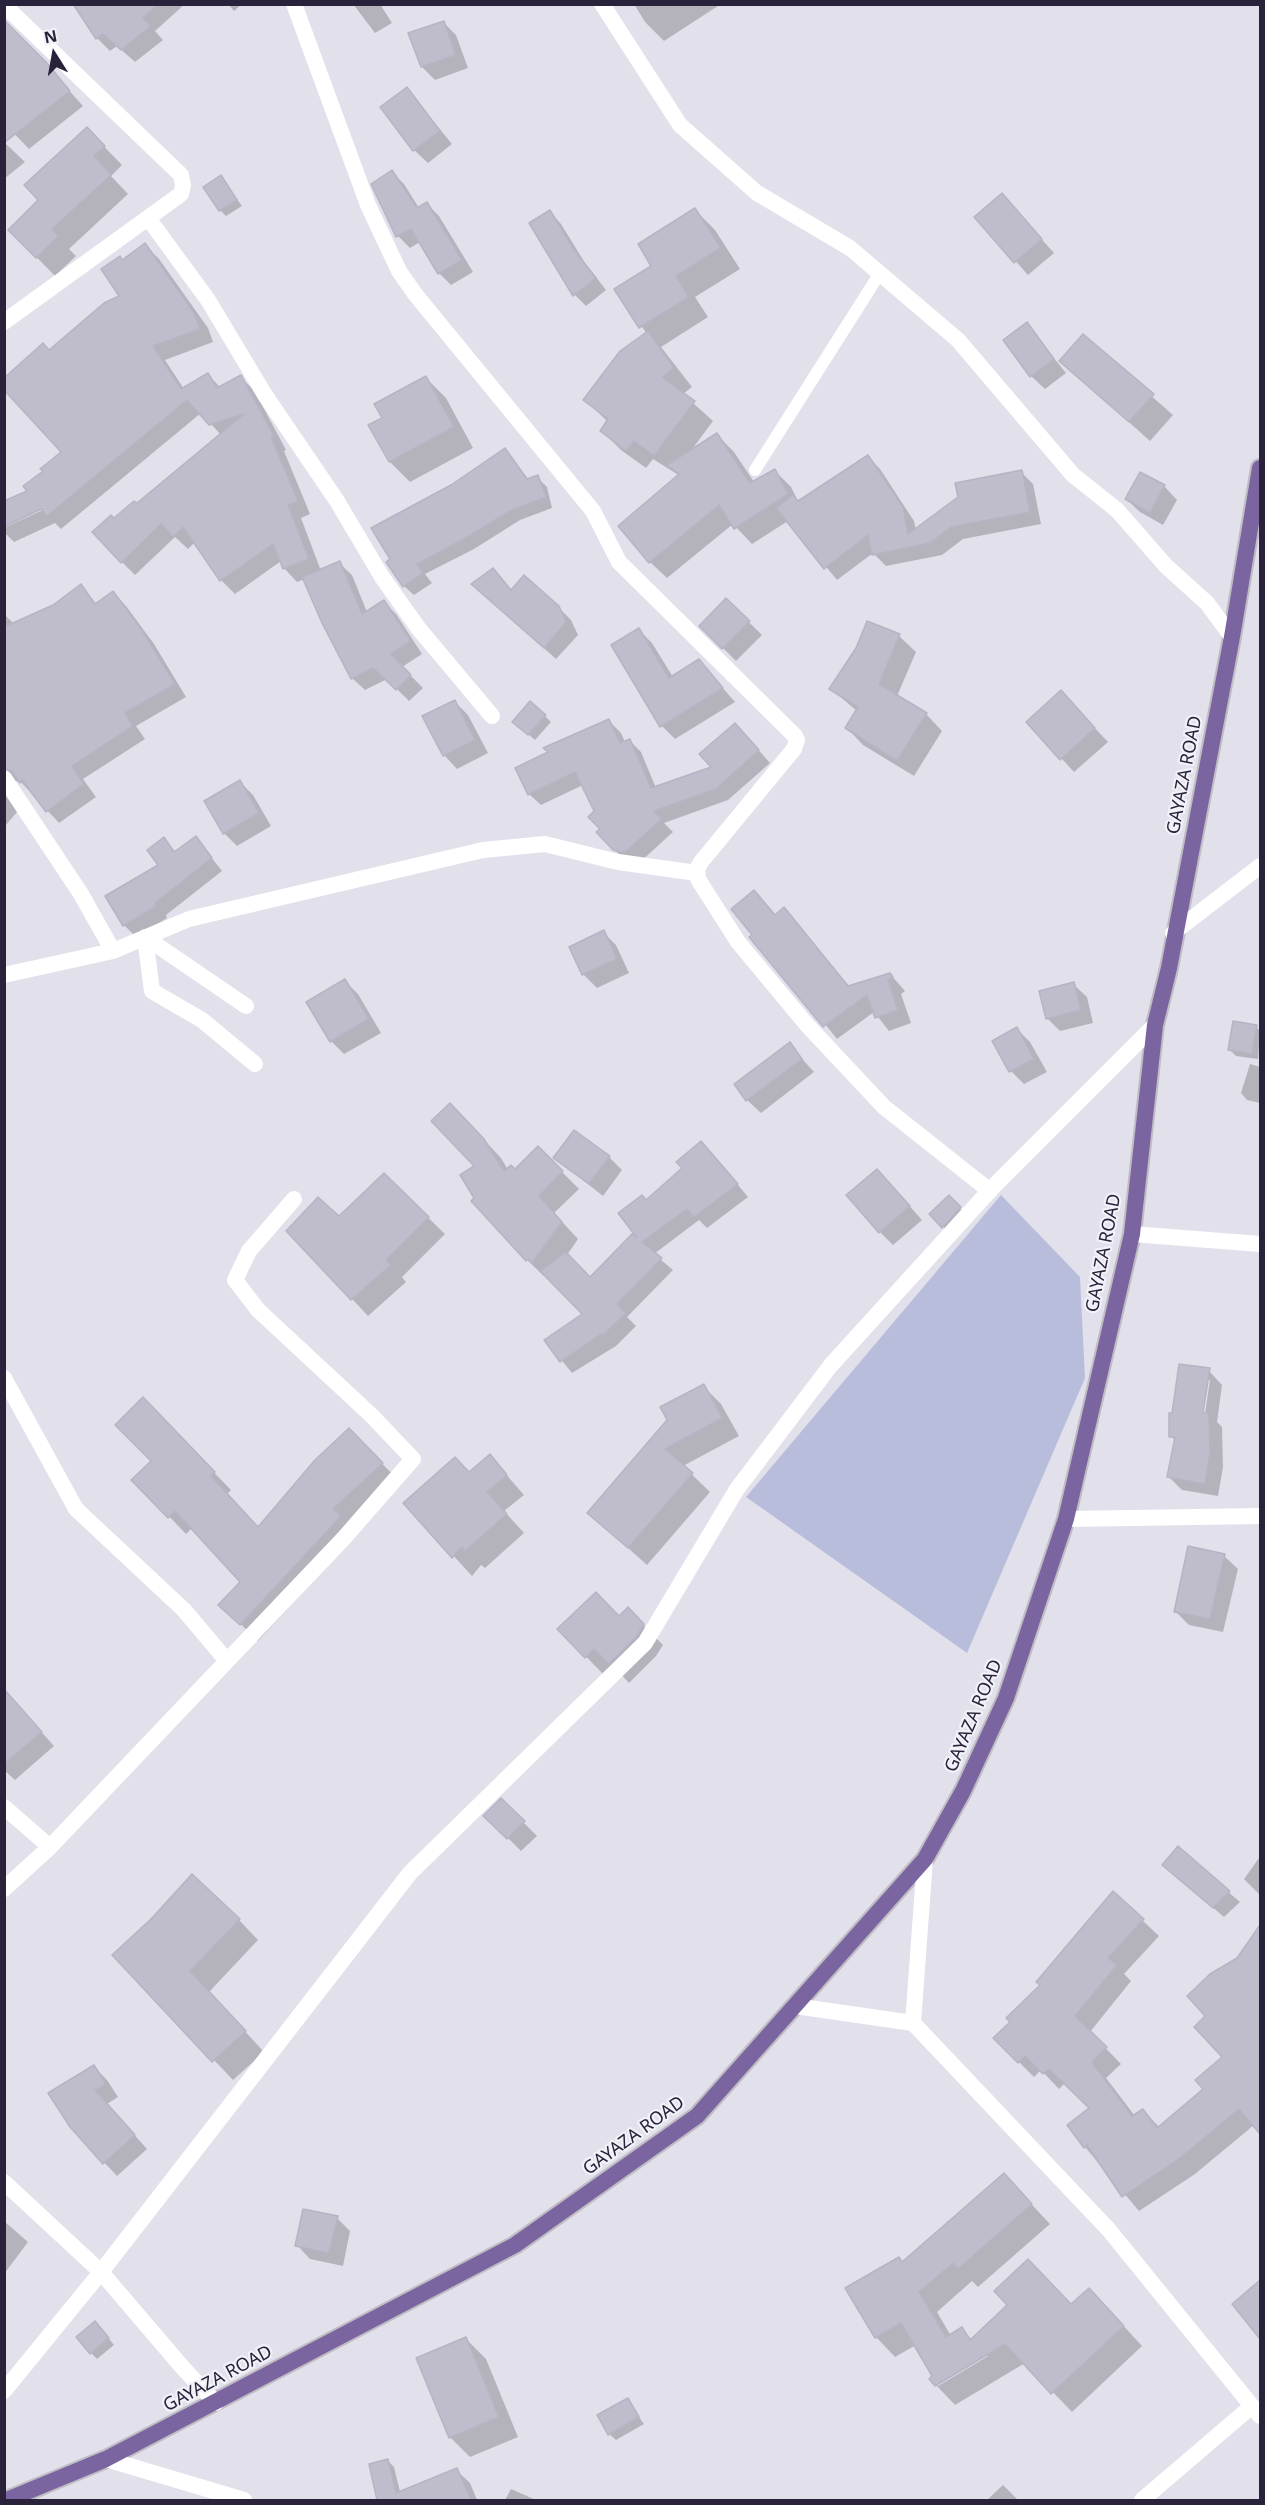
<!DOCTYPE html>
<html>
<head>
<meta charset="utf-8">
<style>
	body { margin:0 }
	#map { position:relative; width:1265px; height:2505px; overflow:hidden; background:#e2e0eb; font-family:"Noto Sans",sans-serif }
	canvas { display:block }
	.frame { position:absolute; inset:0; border:6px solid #2a213b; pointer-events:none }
	.north { position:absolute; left:24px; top:24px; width:60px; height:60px; -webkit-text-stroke:4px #f1f1f8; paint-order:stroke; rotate:349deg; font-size:16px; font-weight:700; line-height:24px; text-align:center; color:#2a213b }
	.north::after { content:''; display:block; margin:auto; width:21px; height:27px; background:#2a213b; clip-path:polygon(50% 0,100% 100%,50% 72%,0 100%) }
</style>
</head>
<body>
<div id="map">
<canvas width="1265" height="2505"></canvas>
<div class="frame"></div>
<div class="north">N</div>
</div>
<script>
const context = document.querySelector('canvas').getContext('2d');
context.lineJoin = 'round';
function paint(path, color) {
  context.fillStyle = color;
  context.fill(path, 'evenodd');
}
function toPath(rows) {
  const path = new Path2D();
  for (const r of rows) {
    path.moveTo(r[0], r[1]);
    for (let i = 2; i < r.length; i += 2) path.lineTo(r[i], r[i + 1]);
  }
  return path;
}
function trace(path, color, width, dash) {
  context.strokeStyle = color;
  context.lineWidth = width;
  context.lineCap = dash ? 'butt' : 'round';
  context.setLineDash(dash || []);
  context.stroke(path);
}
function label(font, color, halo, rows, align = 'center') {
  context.font = font + ' "Noto Sans",sans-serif';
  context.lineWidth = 4.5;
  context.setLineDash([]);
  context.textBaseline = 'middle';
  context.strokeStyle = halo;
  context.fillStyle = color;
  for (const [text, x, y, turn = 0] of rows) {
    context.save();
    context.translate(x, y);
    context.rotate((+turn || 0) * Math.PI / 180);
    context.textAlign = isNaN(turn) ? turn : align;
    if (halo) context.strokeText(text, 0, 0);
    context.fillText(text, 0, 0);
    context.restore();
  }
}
paint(toPath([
	[1001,1195,1080,1277,1085,1378,967,1653,746,1497]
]), '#b9bddc');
paint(toPath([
	[75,4,185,4,155,31,163,40,135,62,117,46,110,51,97,38],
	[228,4,242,4,234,11],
	[353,4,380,4,392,23,375,33],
	[634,4,721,4,664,41,645,22],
	[443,22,456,35,468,68,435,80,422,67],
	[28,45,83,106,29,149,4,123],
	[407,89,452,144,428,163,414,150],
	[87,129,122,165,111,176,128,194,69,249,76,256,55,276,10,230,40,200],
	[4,142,25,162,4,179],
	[392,172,404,184,419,208,427,204,439,216,473,272,451,285,439,273,420,242,410,248,398,236,373,184],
	[221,177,242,206,226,216,220,210],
	[1002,195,1054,253,1028,275,976,217],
	[695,210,715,230,740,269,695,297,708,317,661,347,692,387,683,394,713,421,690,452,717,435,734,452,754,482,775,471,791,487,799,503,868,457,880,469,914,521,916,530,1021,472,1033,484,1041,524,963,539,942,555,886,566,873,553,837,580,788,521,752,544,733,524,667,578,650,562,680,476,653,459,646,468,621,450,602,431,608,422,585,400,647,334,616,289,654,266],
	[550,212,561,224,585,263,606,290,586,306,575,295,531,224],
	[145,245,159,259,208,328,213,342,165,360,184,389,208,375,221,388,240,377,254,390,286,450,284,451,310,514,301,518,321,571,339,563,352,575,367,612,383,602,396,614,422,654,402,667,423,688,409,701,387,679,365,690,352,678,305,579,297,582,284,568,281,561,235,594,221,580,195,542,188,549,175,537,135,575,122,562,114,520,137,505,221,435,201,413,61,529,55,523,14,542,4,532,4,528,49,507,29,491,63,452,50,351,122,296,123,261],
	[1026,324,1066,373,1045,389,1031,376],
	[1083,336,1173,415,1150,441,1061,361],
	[426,378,446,398,473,448,410,482,390,462,370,426,384,419],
	[505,450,529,480,537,477,547,487,552,508,520,520,474,549,425,574,432,583,414,595,404,586,452,486],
	[1141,474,1164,486,1177,500,1163,525,1140,512,1126,499],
	[492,570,512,591,558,607,571,620,578,635,556,659,473,585],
	[81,586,97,605,113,593,126,606,154,644,186,697,136,726,145,739,83,779,96,797,59,823,20,781,10,782,17,812,6,825,4,614,14,624,54,606],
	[726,600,762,635,736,661,701,626],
	[639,630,652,643,673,677,699,661,735,702,675,739,662,726],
	[899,636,916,652,897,696,926,714,942,731,914,776,863,745,847,728,857,711,831,689],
	[455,702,468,715,488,753,457,769,444,755],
	[1074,706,1108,742,1074,772,1028,722],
	[545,716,551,722,535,740,521,728],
	[609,721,621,733,625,742,629,740,641,752,656,788,713,768,746,736,770,763,728,800,664,823,673,832,638,864,626,861,614,849,602,829,583,785,541,805,529,794],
	[240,782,253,795,271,826,237,846,224,833],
	[196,838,222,871,166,915,167,918,136,937,124,925,161,866,163,839,176,852],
	[754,892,776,916,784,909,850,987,890,974,905,991,901,994,911,1023,889,1031,874,1012,837,1039,754,935],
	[603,932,616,945,629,973,597,988,583,974],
	[345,981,358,994,381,1033,344,1054,331,1041],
	[1073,984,1087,997,1093,1023,1060,1031,1047,1018],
	[1256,1027,1260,1031,1258,1059,1236,1056,1229,1049],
	[1017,1029,1030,1042,1047,1072,1024,1084,1011,1071],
	[789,1044,814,1072,761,1113,747,1100],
	[1250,1064,1260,1067,1260,1103,1247,1100,1241,1093],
	[466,1121,501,1158,508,1170,515,1170,538,1148,579,1189,554,1213,578,1239,567,1255,591,1279,642,1244,620,1213,647,1202,713,1155,748,1197,707,1228,699,1220,654,1254,673,1270,627,1317,636,1326,616,1346,572,1373,546,1341,584,1314,546,1275,544,1276,527,1260,473,1201,476,1198,477,1167],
	[609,1157,622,1170,603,1196,555,1158],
	[384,1175,445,1234,402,1277,406,1282,368,1316,289,1231,339,1218],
	[890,1184,922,1220,893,1245,880,1232],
	[949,1197,966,1214,949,1233,931,1214],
	[1209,1371,1222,1385,1217,1422,1222,1427,1223,1467,1218,1496,1182,1490,1169,1477,1176,1442,1171,1436,1174,1414],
	[1207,1380,1210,1380,1204,1420,1201,1420],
	[703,1386,721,1404,739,1436,683,1466,710,1492,647,1565,589,1513],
	[160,1417,231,1490,227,1494,259,1529,366,1447,399,1481,357,1534,258,1641,221,1605,242,1582,192,1528,186,1534,134,1480,153,1461],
	[490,1456,524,1495,504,1511,524,1533,485,1568,481,1565,472,1576,405,1503,469,1473],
	[1224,1556,1238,1569,1223,1632,1189,1625,1176,1612],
	[628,1610,663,1645,656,1656,629,1683,615,1668,606,1677,559,1629,619,1617],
	[11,1698,54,1746,15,1780,4,1770,4,1704],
	[501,1800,537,1836,521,1851,486,1816],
	[1178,1849,1240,1902,1224,1917,1175,1875],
	[1259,1858,1260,1858,1260,1895,1244,1879],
	[1113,1893,1159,1936,1124,1974,1131,1981,1090,2032,1121,2064,1106,2078,1135,2116,1143,2110,1160,2128,1205,2089,1225,2057,1208,2016,1238,1959,1260,1927,1260,2132,1254,2125,1195,2174,1139,2211,1085,2147,1091,2108,1065,2083,1059,2089,1041,2070,1034,2077,995,2038,1012,2022],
	[239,1920,258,1940,209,1992,264,2052,233,2080,114,1955],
	[94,2067,107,2080,118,2097,107,2104,147,2149,117,2176,71,2127],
	[1004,2175,1050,2224,978,2287,972,2281,937,2312,951,2336,962,2329,972,2340,1009,2305,1072,2305,1108,2309,1142,2346,1072,2412,1025,2363,955,2405,936,2385,934,2376,916,2345,895,2357,876,2337,847,2289,903,2263],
	[986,2354,988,2356,938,2386,936,2384],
	[337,2218,350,2231,343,2266,310,2259,297,2245],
	[4,2221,28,2242,4,2274],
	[1260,2282,1260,2336,1234,2305],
	[101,2329,114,2345,97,2359,91,2353],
	[466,2339,486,2359,518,2437,470,2457,450,2437],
	[627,2400,644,2424,616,2440,609,2434],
	[388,2461,394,2467,402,2500,379,2500,370,2465],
	[456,2470,470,2483,477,2500,412,2500,407,2490],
	[1003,2485,1018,2500,987,2500],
	[511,2489,536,2500,505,2500]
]), '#0003');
const building = toPath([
	[73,4,158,4,143,18,151,26,121,50,103,34,96,39,73,4],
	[4,20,46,62,70,91,4,143,4,20],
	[444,21,456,55,421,67,408,33,444,21],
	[407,87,440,131,413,151,380,107,407,87],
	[87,127,105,146,94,156,111,175,52,229,59,236,36,258,8,230,38,200,24,185,87,127],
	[392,170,417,208,427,202,462,260,438,274,411,229,396,237,371,184,392,170],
	[221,175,237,200,219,211,203,187,221,175],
	[1002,193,1042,239,1014,263,974,217,1002,193],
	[695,208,721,248,676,276,689,297,639,328,614,289,651,266,638,244,695,208],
	[550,210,574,250,596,278,573,296,529,223,550,210],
	[145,243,194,313,200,329,153,346,181,389,208,373,217,388,241,375,274,436,271,437,298,501,288,505,309,559,283,569,273,544,220,581,183,527,173,537,161,524,121,563,92,532,111,515,114,518,134,501,137,503,244,414,209,425,187,400,47,516,41,509,4,527,4,501,27,491,23,486,43,471,40,469,61,452,4,390,4,378,43,343,49,350,104,303,119,296,101,269,120,256,122,260,145,243],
	[1027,322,1054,359,1030,377,1003,340,1027,322],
	[648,331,674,368,662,377,695,401,654,456,634,441,626,451,600,431,608,419,583,400,620,351,648,331],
	[1083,334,1154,394,1129,422,1059,361,1083,334],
	[426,376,454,427,389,462,368,425,382,418,374,404,426,376],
	[717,433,750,483,775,469,788,494,734,529,719,505,649,563,618,526,679,474,667,465,717,433],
	[505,448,527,479,538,475,546,497,510,511,464,539,417,564,423,573,403,587,386,562,390,559,371,528,451,485,505,448],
	[868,455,903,507,908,534,958,497,955,483,1022,470,1030,512,951,527,930,543,872,555,868,535,824,569,776,508,793,495,798,501,868,455],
	[1140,472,1165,485,1150,513,1125,499,1140,472],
	[340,561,362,614,384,600,411,641,391,654,411,675,396,690,373,668,351,679,322,623,302,577,340,561],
	[493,568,511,590,524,575,559,606,566,622,544,648,471,584,493,568],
	[81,584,95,604,113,591,142,630,175,684,125,713,133,726,72,766,84,784,46,812,22,780,20,783,12,772,4,768,4,627,53,605,81,584],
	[726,598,750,621,722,649,699,626,726,598],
	[867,621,900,634,879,684,927,713,897,761,845,728,858,707,829,689,856,648,867,621],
	[639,628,669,678,699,659,723,688,660,727,611,645,639,628],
	[1061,690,1095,728,1060,760,1026,722,1061,690],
	[455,700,475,740,443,756,422,716,455,700],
	[530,701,546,715,528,735,512,722,530,701],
	[609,719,620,743,630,739,651,788,711,767,699,754,735,723,759,750,716,789,654,811,662,819,625,852,620,852,613,850,596,832,600,829,588,817,594,811,575,772,528,795,515,768,548,752,543,748,609,719],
	[240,780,259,813,223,834,204,801,240,780],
	[196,836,212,858,155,903,157,906,123,926,105,896,158,865,147,850,164,837,174,852,196,836],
	[754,890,775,915,784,907,848,986,890,973,893,977,888,980,898,1010,875,1018,867,995,823,1027,749,937,752,935,731,909,754,890],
	[604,930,617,959,582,975,569,947,604,930],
	[345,979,369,1019,330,1042,306,1002,345,979],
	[1074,982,1081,1010,1046,1019,1039,991,1074,982],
	[1233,1021,1257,1025,1252,1054,1228,1050,1233,1021],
	[1017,1027,1034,1059,1009,1072,992,1041,1017,1027],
	[790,1042,802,1059,746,1101,734,1084,790,1042],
	[450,1103,484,1139,504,1171,511,1165,515,1169,538,1146,563,1171,539,1196,562,1222,532,1263,528,1259,526,1261,471,1201,474,1198,460,1175,474,1166,431,1121,450,1103],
	[574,1130,610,1156,589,1184,553,1158,574,1130],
	[701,1141,738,1184,694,1217,687,1209,642,1242,662,1258,617,1304,626,1313,603,1335,601,1334,560,1362,544,1340,582,1314,540,1271,566,1252,590,1277,632,1234,637,1238,618,1213,642,1195,646,1200,682,1168,676,1162,701,1141],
	[877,1169,910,1206,879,1233,846,1195,877,1169],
	[384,1173,429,1217,386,1260,391,1265,351,1300,286,1231,318,1197,339,1216,384,1173],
	[949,1195,961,1207,942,1228,929,1214,949,1195],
	[1179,1364,1210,1368,1203,1413,1209,1413,1210,1454,1205,1484,1167,1477,1175,1437,1169,1437,1169,1413,1172,1413,1179,1364],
	[704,1384,722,1418,665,1449,693,1473,628,1548,587,1513,667,1420,660,1407,704,1384],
	[143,1397,215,1472,211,1476,258,1527,315,1460,349,1428,383,1463,333,1509,341,1516,240,1625,218,1605,240,1582,175,1511,168,1518,131,1480,151,1461,115,1425,143,1397],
	[490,1454,507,1475,487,1492,507,1514,465,1551,462,1547,452,1558,403,1503,455,1457,469,1472,490,1454],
	[1188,1546,1225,1554,1210,1619,1174,1612,1188,1546],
	[596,1592,619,1616,628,1607,644,1624,637,1636,609,1664,594,1649,585,1658,557,1629,596,1592],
	[4,1689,42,1732,4,1764,4,1689],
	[501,1798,525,1821,507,1839,483,1816,501,1798],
	[1178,1846,1230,1891,1213,1908,1162,1865,1178,1846],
	[192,1874,240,1919,190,1971,246,2031,212,2062,112,1955,151,1919,192,1874],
	[1113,1891,1144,1919,1108,1958,1117,1965,1075,2016,1107,2047,1092,2062,1132,2116,1143,2109,1157,2128,1203,2089,1195,2080,1222,2057,1194,2027,1205,2016,1187,1996,1210,1974,1237,1958,1260,1925,1260,2134,1239,2109,1180,2158,1122,2197,1087,2145,1084,2148,1067,2125,1089,2108,1049,2069,1043,2074,1025,2056,1018,2063,993,2038,1010,2022,1006,2018,1040,1985,1036,1982,1113,1891],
	[94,2065,106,2084,95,2090,135,2135,103,2164,70,2127,48,2093,94,2065],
	[1004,2173,1032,2204,958,2269,953,2263,919,2292,946,2337,962,2327,970,2340,1007,2305,994,2291,1028,2259,1071,2304,1089,2288,1124,2326,1051,2394,1005,2344,935,2386,929,2379,932,2376,901,2323,875,2338,845,2288,899,2257,902,2262,1004,2173],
	[303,2209,338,2216,329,2253,295,2246,303,2209],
	[1260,2280,1260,2339,1232,2304,1260,2280],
	[95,2321,109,2338,90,2354,76,2337,95,2321],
	[466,2337,499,2417,449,2438,416,2358,466,2337],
	[628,2398,639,2417,608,2435,597,2415,628,2398],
	[388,2459,396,2493,457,2468,471,2500,377,2500,369,2464,388,2459]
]);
paint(building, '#bfbdcc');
trace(building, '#b6b3c4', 1.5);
const primary = toPath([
	[7,2500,106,2459,515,2245,697,2116,925,1859,963,1791,1006,1698,1066,1519,1132,1234,1155,1025,1169,968,1232,637,1260,468]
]);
trace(primary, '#bfbcc4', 20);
trace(toPath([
	[755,470,880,273]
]), '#fff', 12);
trace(toPath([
	[294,4,368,205,399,271,415,294,593,511,619,562,795,736,797,740,794,749,701,862,697,869,698,879,738,942,807,1025,884,1107,990,1191],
	[602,4,680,125,757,193,850,248,958,340,1073,475,1117,510,1166,566,1207,603,1232,637],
	[4,5,181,175,183,185,181,194,4,322],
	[148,218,208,300,265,395,337,501,382,577,419,629,492,716],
	[4,778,81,894,113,951],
	[1173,933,1260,866],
	[4,975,113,951,189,919,483,850,545,844,618,862,697,873],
	[246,1006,145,937,152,991,202,1020,255,1064],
	[1132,1234,1260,1244],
	[4,1378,76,1509,184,1610,227,1661],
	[1066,1519,1260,1516],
	[4,1807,50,1847],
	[4,1889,50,1847,344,1538,413,1459,371,1415,258,1310,235,1280,249,1251,294,1199],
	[795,2006,913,2023,1109,2230,1260,2416],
	[913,2023,925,1859],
	[4,2182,101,2272,183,2368,216,2403],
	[4,2391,101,2272,410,1873,645,1643,737,1489,831,1365,992,1188,1155,1025],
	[106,2459,244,2500],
	[1142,2500,1252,2406]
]), '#fff', 16);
trace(primary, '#7a65a0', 16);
label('18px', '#2a213b', '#f1f1f8', [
	["GAYAZA ROAD",1185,775,-79],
	["GAYAZA ROAD",1104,1253,-79],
	["GAYAZA ROAD",974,1716,-67],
	["GAYAZA ROAD",634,2136,-36],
	["GAYAZA ROAD",218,2379,-28]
]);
</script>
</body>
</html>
